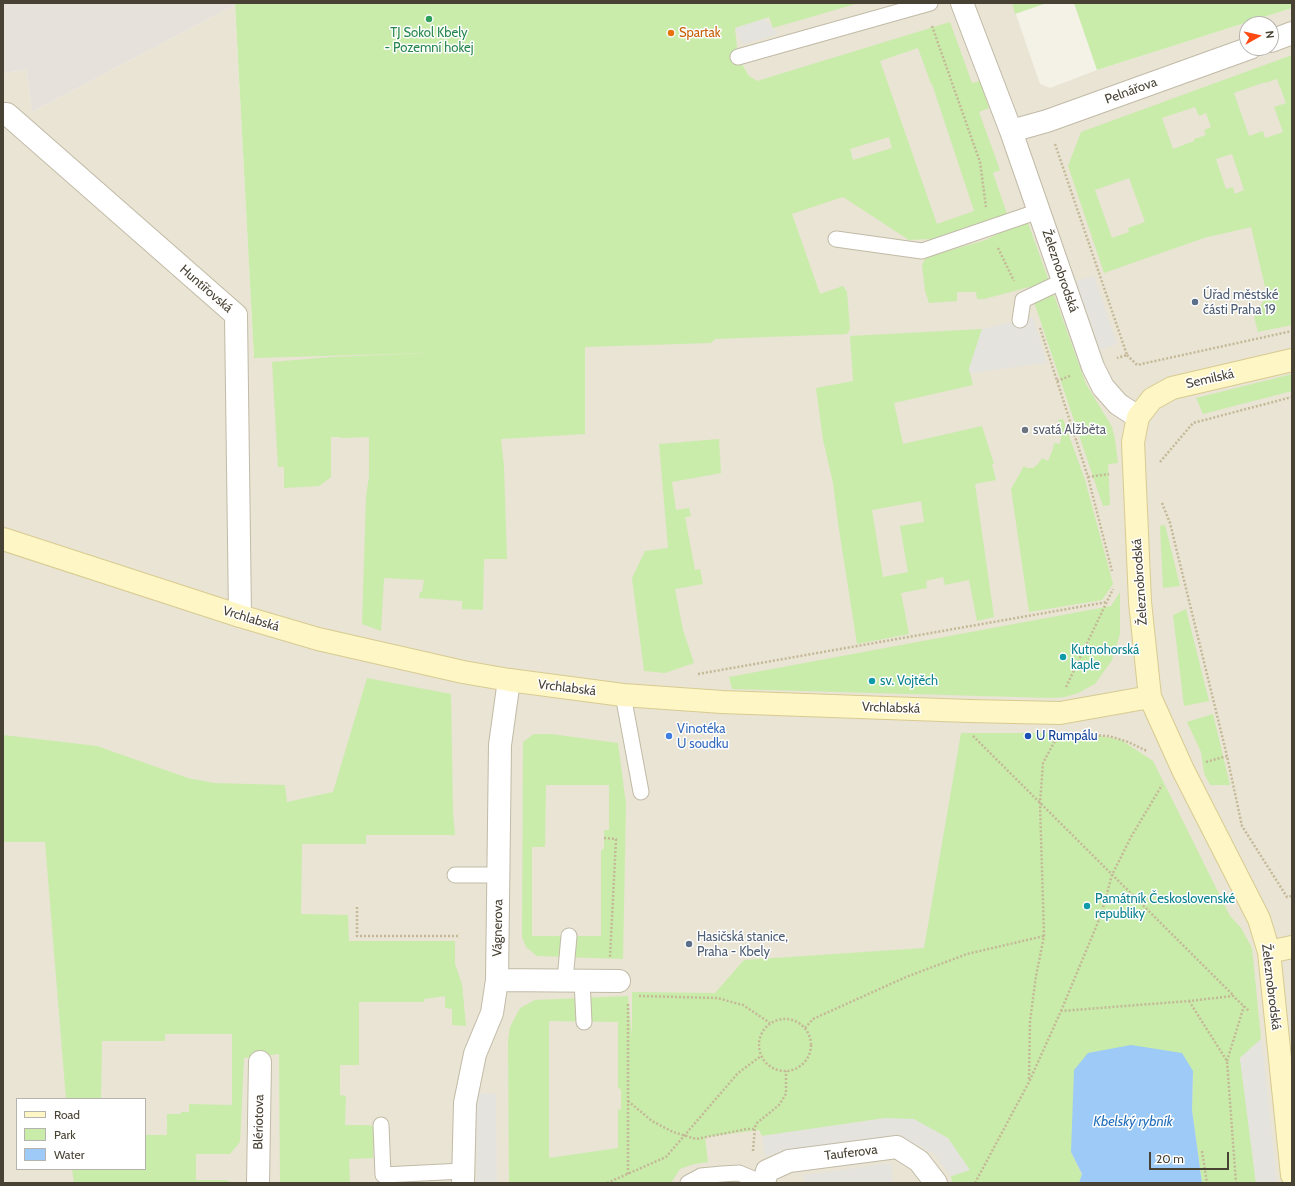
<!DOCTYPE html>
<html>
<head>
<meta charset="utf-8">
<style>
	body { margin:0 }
	#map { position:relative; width:1295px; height:1186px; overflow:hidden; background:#f4f1e6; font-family:Cabin,sans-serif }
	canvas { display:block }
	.frame { position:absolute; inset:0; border:4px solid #484234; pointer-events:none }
	.legend { position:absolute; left:16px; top:1098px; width:130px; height:72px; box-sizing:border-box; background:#fff; border:1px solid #b6b3ae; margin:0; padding:5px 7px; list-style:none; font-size:12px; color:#484234 }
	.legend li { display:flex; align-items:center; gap:8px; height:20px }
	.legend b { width:20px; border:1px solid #b6b3ae }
	.north { position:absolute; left:1239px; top:16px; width:40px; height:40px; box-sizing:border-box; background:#fff; border:1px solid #b6b3ae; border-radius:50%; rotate:82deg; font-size:11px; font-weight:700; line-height:16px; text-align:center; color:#484234 }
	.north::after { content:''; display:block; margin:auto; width:14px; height:18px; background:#ff4912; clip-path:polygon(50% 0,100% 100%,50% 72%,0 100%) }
	.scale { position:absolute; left:1149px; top:1152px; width:80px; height:18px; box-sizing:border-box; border:2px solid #484234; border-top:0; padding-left:5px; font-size:12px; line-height:14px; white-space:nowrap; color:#484234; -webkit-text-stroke:3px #fff; paint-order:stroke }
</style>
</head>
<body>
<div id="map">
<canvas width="1295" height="1186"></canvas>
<div class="frame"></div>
<ul class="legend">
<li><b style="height:5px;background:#fff6c5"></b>Road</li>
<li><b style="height:11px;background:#c9ecab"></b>Park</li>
<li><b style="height:11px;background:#9dcaf6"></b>Water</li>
</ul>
<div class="north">N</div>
<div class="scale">20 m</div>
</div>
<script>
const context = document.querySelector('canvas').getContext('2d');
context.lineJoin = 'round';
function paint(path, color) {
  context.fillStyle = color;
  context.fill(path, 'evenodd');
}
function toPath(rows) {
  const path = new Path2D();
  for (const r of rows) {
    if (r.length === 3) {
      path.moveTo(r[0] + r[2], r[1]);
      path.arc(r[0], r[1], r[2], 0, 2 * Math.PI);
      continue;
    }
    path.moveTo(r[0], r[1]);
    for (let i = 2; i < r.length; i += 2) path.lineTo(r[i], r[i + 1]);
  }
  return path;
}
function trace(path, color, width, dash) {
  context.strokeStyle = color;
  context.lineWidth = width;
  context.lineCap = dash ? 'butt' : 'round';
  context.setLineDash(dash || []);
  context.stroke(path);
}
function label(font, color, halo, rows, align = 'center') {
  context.font = font + ' Cabin,sans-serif';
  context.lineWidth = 3;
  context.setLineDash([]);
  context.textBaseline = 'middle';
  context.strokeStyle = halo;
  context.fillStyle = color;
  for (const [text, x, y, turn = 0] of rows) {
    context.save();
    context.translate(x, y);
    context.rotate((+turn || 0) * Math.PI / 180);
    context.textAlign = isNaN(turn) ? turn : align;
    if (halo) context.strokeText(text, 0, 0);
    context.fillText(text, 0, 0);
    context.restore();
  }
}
paint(toPath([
	[708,3,1012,3,1040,84,1050,88,1097,70,1292,8,1292,1183,3,1183,3,73,26,70,32,112,235,5,254,358,749,76],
	[1247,24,1271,24,1271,48,1247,48],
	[17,1099,145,1099,145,1169,17,1169]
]), '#e9e4d3');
paint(toPath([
	[3,3,235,3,235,5,32,112,26,70,3,73]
]), '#e6e2db');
paint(toPath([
	[235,3,859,3,773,28,769,17,735,28,738,57,749,76,757,81,950,22,972,83,980,81,989,108,979,112,1000,170,993,173,1007,214,931,239,909,240,843,197,792,214,820,294,843,286,847,292,850,329,847,334,715,339,711,343,585,347,585,434,501,439,504,467,507,559,484,559,483,610,462,609,462,601,419,598,420,592,422,592,424,580,384,578,381,631,362,624,366,497,369,477,369,437,340,438,340,437,331,437,331,477,319,486,284,488,284,467,278,467,272,362,331,357,429,353,254,358],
	[918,48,931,84,932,84,974,211,937,224,880,61],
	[889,137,892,148,853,160,850,149],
	[1012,3,1047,3,1015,14],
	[1074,3,1292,3,1292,8,1097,70],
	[1292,55,1292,325,1258,332,1254,317,1267,295,1251,227,1204,238,1104,273,1068,166,1081,132],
	[1277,79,1286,103,1274,107,1283,132,1265,138,1263,131,1249,136,1234,93,1265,82,1265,83],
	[1195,107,1199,116,1206,113,1211,127,1204,130,1206,135,1194,139,1194,141,1173,149,1162,118],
	[1232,154,1244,190,1235,194,1233,187,1226,189,1216,159],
	[1129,178,1145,222,1128,228,1129,232,1112,238,1095,190],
	[1028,223,1086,384,1112,427,1115,439,1118,463,1108,464,1110,505,1103,506,1029,287,984,299,977,299,976,292,957,292,957,301,929,303,925,291,922,265,926,257,986,240,997,234],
	[982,329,969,369,973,385,894,403,903,444,982,426,994,464,992,464,996,480,975,484,994,617,977,621,969,580,945,585,943,577,926,581,927,588,901,593,909,634,857,644,838,523,833,483,823,440,816,388,853,381,850,336],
	[921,501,924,522,900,526,908,572,883,577,872,510],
	[1292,374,1292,391,1203,414,1196,398],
	[1063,419,1085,480,1113,584,1102,600,1029,612,1011,489,1024,466,1027,468,1033,468,1038,464,1042,458,1048,461,1053,449,1054,443,1060,444,1061,437,1058,420],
	[719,439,721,473,672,482,676,510,689,508,691,516,685,517,695,570,700,569,703,584,675,589,683,630,694,663,665,673,644,671,632,578,645,551,668,548,659,444],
	[1165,525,1180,586,1163,588,1160,526],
	[1120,592,1120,634,1112,660,1095,684,1078,693,1065,697,1052,698,732,689,729,677,1111,606],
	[1186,609,1209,701,1184,706,1173,615],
	[367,678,451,694,453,813,455,835,366,835,366,844,302,844,301,914,348,915,349,941,455,941,455,964,462,984,466,1026,452,1025,452,1009,445,1008,445,996,424,999,424,1002,359,1002,359,1065,340,1065,340,1095,346,1096,345,1125,366,1125,374,1126,373,1158,349,1159,350,1183,280,1183,279,1054,244,1058,240,1142,230,1154,196,1154,196,1180,226,1180,234,1183,74,1183,72,1169,145,1169,145,1135,167,1135,167,1114,181,1114,181,1112,188,1112,189,1114,189,1104,232,1105,232,1034,165,1034,165,1041,102,1041,101,1099,66,1099,45,842,3,842,3,735,97,746,188,778,214,783,285,785,287,802,333,792],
	[1213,714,1230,785,1210,785,1204,773,1201,752,1187,722],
	[961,733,1085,733,1121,740,1153,761,1230,916,1241,928,1252,948,1261,1039,1240,1058,1256,1183,1202,1183,1192,1110,1193,1071,1071,1152,1082,1175,1079,1183,952,1183,951,1176,969,1170,886,1118,762,1136,759,1130,705,1137,708,1162,694,1164,680,1169,671,1183,509,1183,508,1041,510,1027,520,1008,535,1000,628,996,632,1037,632,992,715,993,744,960,924,948],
	[549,1021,618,1022,618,1088,621,1089,621,1109,618,1110,618,1148,549,1158],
	[534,734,551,734,618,743,626,804,623,959,537,956,526,947,522,937,523,742],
	[546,785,609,785,609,830,604,830,604,849,601,850,601,936,532,936,532,847,545,847]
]), '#c9ecab');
paint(toPath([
	[765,19,778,34,743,44,735,28],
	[1094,276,1117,344,1100,350,1076,281],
	[1033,317,1047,363,970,373,969,369,982,329],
	[1261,1039,1264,1060,1277,1183,1256,1183,1240,1058],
	[478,1093,496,1094,497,1183,477,1183,476,1111],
	[886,1118,914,1119,948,1138,970,1170,951,1176,933,1153,907,1140,879,1140,765,1156,762,1136],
	[891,1163,893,1183,805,1183,804,1175]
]), '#e5e3de');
paint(toPath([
	[1131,1045,1182,1053,1193,1071,1192,1110,1202,1183,1079,1183,1082,1174,1071,1152,1074,1070,1088,1053]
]), '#9dcaf6');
const lane = toPath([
	[738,57,930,3],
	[836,239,922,251,1039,211],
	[1020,320,1023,300,1063,281],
	[623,695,641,792],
	[455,875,498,875],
	[565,980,569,936],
	[582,980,584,1022],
	[381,1125,383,1175,463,1171],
	[688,1183,701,1176,722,1174,739,1173,763,1183]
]);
const street = toPath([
	[962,3,1011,131,1093,367,1103,387,1118,404,1138,417],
	[1271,41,1292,33],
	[3,114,7,114,236,315,240,616],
	[1011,131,1047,121,1250,48],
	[497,980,619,981],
	[258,1183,260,1062],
	[463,1183,465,1103,475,1054,492,1013,497,980,500,745,509,680],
	[764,1183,767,1171,789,1161,897,1147,919,1161,936,1183]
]);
const secondary = toPath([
	[1292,360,1172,388,1152,399,1138,417,1133,442,1140,602,1150,697,1183,770,1259,919,1269,952,1292,1175],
	[3,539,240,616,318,639,463,672,509,680,623,695,722,702,969,711,1060,713,1150,697],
	[1269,952,1292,947]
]);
trace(lane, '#c1baa7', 17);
trace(street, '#c1baa7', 24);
trace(secondary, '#d8cb91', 24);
trace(toPath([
	[932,26,980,162,986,207],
	[1055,144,1127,355,1117,358],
	[998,248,1014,281],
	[1040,328,1088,477,1112,571],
	[1127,355,1137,365,1292,331],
	[1057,381,1070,376],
	[1160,462,1193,423,1292,397],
	[1088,477,1109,474],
	[1162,503,1170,523,1227,756],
	[698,674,1107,602],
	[1066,687,1113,589],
	[1087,735,1109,736,1128,742,1147,751],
	[973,736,1233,995],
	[1206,762,1227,756,1242,826,1287,897,1292,896],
	[604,838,616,839,610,957],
	[357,907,357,936,460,936],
	[639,996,717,998,743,1005,770,1023],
	[1189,1001,1227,1061,1236,1183],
	[1061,1011,1101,915,1112,875,1131,837,1162,785],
	[785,1045,26],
	[805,1028,813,1019,906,977,967,954,1044,936],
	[1227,1061,1244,1006],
	[1029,1079,1030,1021,1036,976,1044,936,1040,803,1043,763,1057,737],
	[628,1101,652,1121,673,1132,696,1139,747,1129,755,1129],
	[753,1151,755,1127,757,1123,779,1105,786,1094,786,1071],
	[1202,1151,1207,1183],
	[628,1174,628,1004],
	[607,1183,666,1157,738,1073,761,1056],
	[975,1183,1029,1082,1061,1011,1189,1001,1233,996,1249,1011]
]), '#c4b897', 2.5, [2, 2]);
trace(lane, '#fff', 15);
trace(street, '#fff', 22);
trace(secondary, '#fff6c5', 22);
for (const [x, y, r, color] of [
	[429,19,4,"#2e9e5b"],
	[671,33,4,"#e8710a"],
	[1195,302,4,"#5c6f8a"],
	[1025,430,4,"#6b7280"],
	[1063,657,4,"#0f9aa8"],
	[872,681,4,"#0f9aa8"],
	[669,736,4,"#3f7fe0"],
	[1028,736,4,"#1a4fb4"],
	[1087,906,4,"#0f9aa8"],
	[689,944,4,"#5c6f8a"]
]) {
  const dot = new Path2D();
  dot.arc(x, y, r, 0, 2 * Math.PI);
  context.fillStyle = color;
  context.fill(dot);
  trace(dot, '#fff', 1.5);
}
label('13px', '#27864d', '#fff', [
	["TJ Sokol Kbely",429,33],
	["- Pozemní hokej",429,48]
]);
label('13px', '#c56008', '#fff', [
	["Spartak",679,33]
], 'left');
label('13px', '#484234', '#fff', [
	["Pelnářova",1131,91,-20],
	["Železnobrodská",1060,271,71],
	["Huntířovská",206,289,41],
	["Semilská",1210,379,-13],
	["Železnobrodská",1140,582,-94],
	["Vrchlabská",251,619,17],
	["Vrchlabská",567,688,7],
	["Vrchlabská",891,708,2],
	["Vágnerova",498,928,-89],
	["Železnobrodská",1271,987,83],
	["Blériotova",259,1122,-89],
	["Tauferova",851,1153,-7]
]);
label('13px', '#4e5e75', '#fff', [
	["Úřad městské",1203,295],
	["části Praha 19",1203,310],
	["Hasičská stanice,",697,937],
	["Praha - Kbely",697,952]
], 'left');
label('13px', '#5b616d', '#fff', [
	["svatá Alžběta",1033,430]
], 'left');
label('13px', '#0d838f', '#fff', [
	["Kutnohorská",1071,650],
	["kaple",1071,665],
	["sv. Vojtěch",880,681],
	["Památník Československé",1095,899],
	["republiky",1095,914]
], 'left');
label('13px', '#366cbe', '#fff', [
	["Vinotéka",677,729],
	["U soudku",677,744]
], 'left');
label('13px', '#164399', '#fff', [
	["U Rumpálu",1036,736]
], 'left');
label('italic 14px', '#2470bd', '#fff', [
	["Kbelský rybník",1133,1122]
]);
</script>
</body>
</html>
